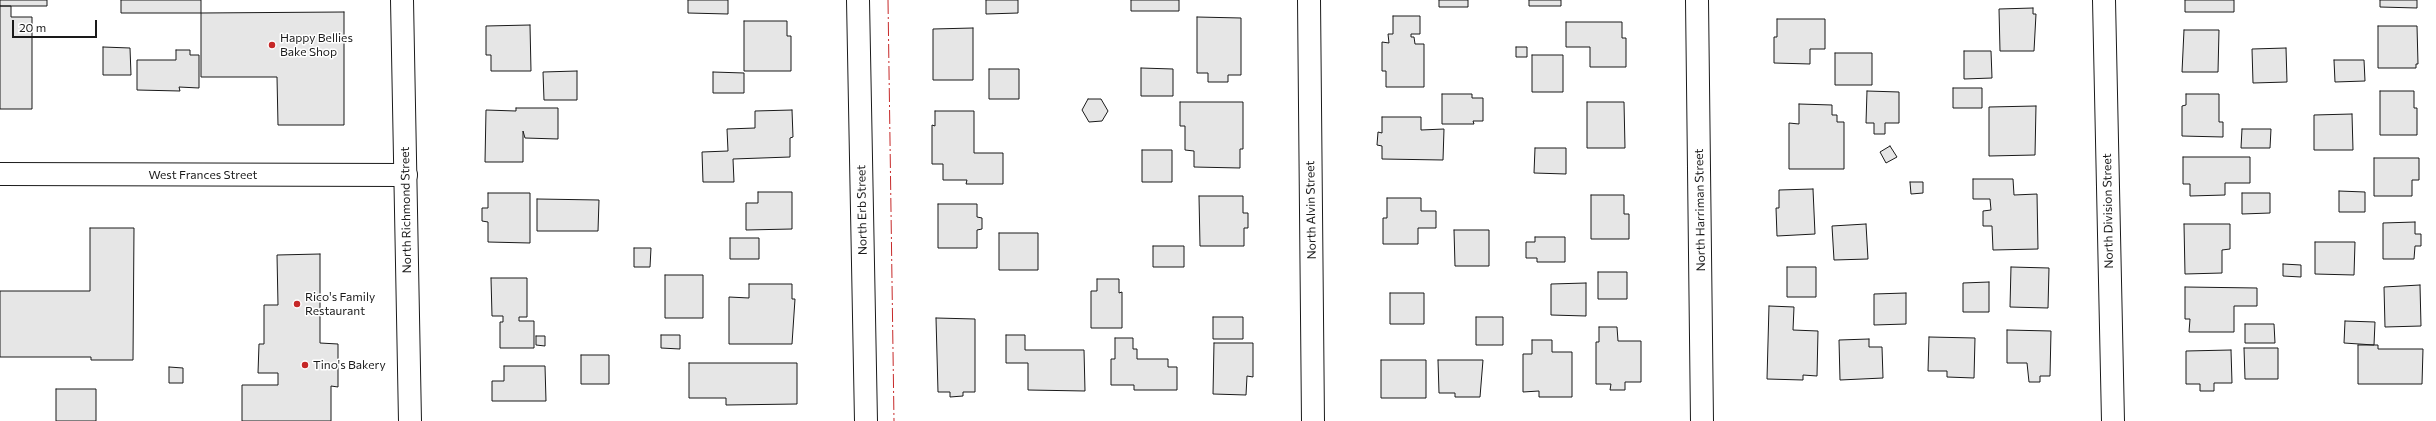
<!DOCTYPE html>
<html>
<head>
<meta charset="utf-8">
<style>
	body { margin:0 }
	#map { position:relative; width:2436px; height:421px; overflow:hidden; background:#fff; font-family:Commissioner,sans-serif }
	canvas { display:block }
	.scale { position:absolute; left:12px; top:20px; width:85px; height:18px; box-sizing:border-box; border:2px solid #1a1a1a; border-top:0; padding-left:5px; font-size:12px; line-height:14px; white-space:nowrap; color:#1a1a1a; -webkit-text-stroke:3px #fff; paint-order:stroke }
</style>
</head>
<body>
<div id="map">
<canvas width="2436" height="421"></canvas>
<div class="scale">20 m</div>
</div>
<script>
const context = document.querySelector('canvas').getContext('2d');
context.lineJoin = 'round';
function paint(path, color) {
  context.fillStyle = color;
  context.fill(path, 'evenodd');
}
function toPath(rows) {
  const path = new Path2D();
  for (const r of rows) {
    path.moveTo(r[0], r[1]);
    for (let i = 2; i < r.length; i += 2) path.lineTo(r[i], r[i + 1]);
  }
  return path;
}
function trace(path, color, width, dash) {
  context.strokeStyle = color;
  context.lineWidth = width;
  context.lineCap = dash ? 'butt' : 'round';
  context.setLineDash(dash || []);
  context.stroke(path);
}
function label(font, color, halo, rows, align = 'center') {
  context.font = font + ' Commissioner,sans-serif';
  context.lineWidth = 3;
  context.setLineDash([]);
  context.textBaseline = 'middle';
  context.strokeStyle = halo;
  context.fillStyle = color;
  for (const [text, x, y, turn = 0] of rows) {
    context.save();
    context.translate(x, y);
    context.rotate((+turn || 0) * Math.PI / 180);
    context.textAlign = isNaN(turn) ? turn : align;
    if (halo) context.strokeText(text, 0, 0);
    context.fillText(text, 0, 0);
    context.restore();
  }
}
const building = toPath([
	[0,0,47,0,47,6,0,6,0,0],
	[121,0,201,0,201,13,121,13,121,0],
	[688,0,728,0,728,14,688,13,688,0],
	[986,0,1018,0,1018,13,986,14,986,0],
	[1131,0,1179,0,1179,11,1131,11,1131,0],
	[1439,0,1468,0,1468,7,1439,7,1439,0],
	[1529,0,1561,0,1561,6,1529,6,1529,0],
	[2185,0,2234,0,2234,12,2185,12,2185,0],
	[2380,0,2417,0,2417,8,2380,7,2380,0],
	[0,6,11,6,11,17,32,17,32,109,0,109,0,6],
	[2033,8,2033,14,2036,14,2034,51,2000,51,1999,9,2033,8],
	[344,12,344,125,278,125,277,77,201,77,201,13,344,12],
	[1393,16,1420,16,1420,34,1411,34,1411,37,1414,37,1415,44,1424,44,1424,87,1386,87,1386,71,1382,71,1382,42,1389,43,1388,34,1393,34,1393,16],
	[1197,17,1241,18,1241,75,1228,75,1228,82,1208,82,1208,73,1197,73,1197,17],
	[1777,19,1825,19,1825,49,1810,49,1810,64,1774,63,1774,37,1777,37,1777,19],
	[744,21,787,21,787,36,791,36,791,71,744,71,744,21],
	[1566,22,1622,22,1622,38,1626,38,1626,67,1590,67,1590,47,1566,47,1566,22],
	[530,25,531,71,491,71,491,55,486,55,486,26,530,25],
	[2378,26,2417,26,2418,64,2416,64,2416,68,2378,68,2378,26],
	[973,28,973,80,933,80,933,29,973,28],
	[2184,30,2219,30,2218,72,2182,72,2184,30],
	[103,47,130,48,131,75,103,75,103,47],
	[1516,47,1527,47,1527,57,1516,57,1516,47],
	[2286,48,2287,82,2253,83,2252,49,2286,48],
	[176,50,190,50,190,55,199,55,199,88,179,87,180,91,137,90,137,60,176,60,176,50],
	[1964,51,1991,51,1992,78,1964,79,1964,51],
	[1835,53,1872,53,1872,85,1835,85,1835,53],
	[1532,55,1563,55,1563,92,1532,92,1532,55],
	[2334,60,2364,60,2365,81,2335,82,2334,60],
	[1141,68,1173,69,1173,96,1141,96,1141,68],
	[989,69,1019,69,1019,99,989,99,989,69],
	[577,71,577,100,544,100,543,72,577,71],
	[713,72,744,73,744,93,713,93,713,72],
	[1953,88,1982,88,1982,108,1953,108,1953,88],
	[1867,91,1899,92,1899,123,1885,123,1885,134,1874,134,1874,123,1866,123,1867,91],
	[2380,91,2414,91,2414,108,2417,108,2417,135,2380,135,2380,91],
	[1442,94,1472,94,1472,98,1483,98,1483,121,1473,121,1474,124,1442,124,1442,94],
	[2186,94,2219,94,2219,122,2223,122,2223,137,2182,136,2182,106,2186,105,2186,94],
	[1088,99,1101,99,1108,111,1102,121,1089,122,1082,110,1088,99],
	[1180,102,1243,102,1243,149,1240,149,1240,168,1194,167,1194,151,1185,150,1185,126,1180,126,1180,102],
	[1587,102,1624,102,1625,148,1587,148,1587,102],
	[1799,104,1832,105,1832,115,1837,115,1837,122,1844,122,1844,169,1789,169,1789,123,1799,124,1799,104],
	[2036,106,2035,155,1989,156,1989,107,2036,106],
	[516,108,558,108,558,139,525,138,523,131,523,162,485,162,486,110,516,111,516,108],
	[792,110,793,137,790,138,790,157,733,159,734,182,703,182,702,152,728,151,727,129,755,128,755,111,792,110],
	[935,111,974,111,974,153,1003,153,1003,184,966,184,967,180,943,180,943,164,932,164,932,125,935,126,935,111],
	[2352,114,2353,150,2314,150,2314,115,2352,114],
	[1382,117,1421,117,1421,130,1444,129,1443,160,1382,159,1382,146,1377,145,1378,132,1382,133,1382,117],
	[2242,129,2271,129,2270,148,2241,148,2242,129],
	[1890,146,1897,157,1886,163,1880,152,1890,146],
	[1535,148,1566,148,1566,174,1534,173,1535,148],
	[1142,150,1172,150,1172,182,1142,182,1142,150],
	[2183,157,2250,157,2250,183,2225,183,2225,195,2190,196,2190,184,2183,184,2183,157],
	[2374,158,2419,158,2419,180,2412,180,2412,196,2374,196,2374,158],
	[1973,179,2013,179,2014,195,2037,194,2038,249,1993,250,1992,226,1983,226,1983,211,1991,210,1990,199,1973,199,1973,179],
	[1910,182,1923,182,1923,193,1911,194,1910,182],
	[1813,189,1815,234,1777,236,1776,208,1779,208,1779,190,1813,189],
	[2339,191,2365,192,2365,212,2339,212,2339,191],
	[758,192,792,192,792,229,746,230,746,203,758,203,758,192],
	[488,193,530,193,530,243,488,242,488,222,482,221,482,208,488,208,488,193],
	[2242,193,2270,193,2270,213,2242,214,2242,193],
	[1591,195,1624,195,1624,214,1629,214,1629,239,1591,239,1591,195],
	[1199,196,1243,196,1243,213,1248,213,1248,228,1244,228,1244,246,1200,246,1199,196],
	[1387,198,1421,198,1421,211,1436,211,1436,228,1418,228,1418,244,1383,244,1383,218,1387,218,1387,198],
	[537,199,599,200,598,231,537,231,537,199],
	[938,204,977,204,977,217,982,218,982,229,977,230,977,248,938,248,938,204],
	[2415,222,2415,234,2421,234,2421,246,2415,246,2414,259,2383,259,2383,223,2415,222],
	[1866,224,1868,259,1834,260,1832,226,1866,224],
	[2184,224,2230,224,2230,249,2222,250,2222,273,2185,274,2184,224],
	[90,228,134,228,133,360,91,360,91,357,0,357,0,291,90,291,90,228],
	[1454,230,1489,230,1489,266,1455,266,1454,230],
	[999,233,1038,233,1038,270,999,270,999,233],
	[1535,237,1565,237,1565,262,1537,262,1537,258,1526,258,1526,242,1535,242,1535,237],
	[730,238,759,238,759,259,730,259,730,238],
	[2315,242,2355,242,2354,275,2315,274,2315,242],
	[1153,246,1184,246,1184,267,1153,267,1153,246],
	[634,248,651,248,650,267,634,267,634,248],
	[320,254,320,343,338,344,338,387,331,386,331,421,242,421,242,385,278,385,278,373,258,373,259,344,264,344,264,305,278,305,277,255,320,254],
	[2283,264,2301,265,2301,277,2283,276,2283,264],
	[1787,267,1816,267,1816,297,1787,297,1787,267],
	[2011,267,2049,268,2048,308,2010,307,2011,267],
	[1598,272,1627,272,1627,299,1598,299,1598,272],
	[665,275,703,275,703,318,665,318,665,275],
	[491,278,527,278,527,317,519,317,519,321,534,321,534,348,500,348,500,322,503,322,503,316,492,316,491,278],
	[1097,279,1119,279,1119,293,1122,292,1122,328,1091,328,1091,291,1097,291,1097,279],
	[1989,282,1989,312,1963,312,1963,283,1989,282],
	[1586,283,1586,316,1551,315,1551,284,1586,283],
	[749,284,792,284,792,299,795,299,792,344,729,344,729,297,749,298,749,284],
	[2420,285,2421,326,2385,327,2384,287,2420,285],
	[2185,287,2257,288,2257,306,2234,306,2234,332,2189,332,2190,319,2185,319,2185,287],
	[1390,293,1424,293,1424,324,1390,324,1390,293],
	[1906,293,1906,324,1874,325,1874,294,1906,293],
	[1769,306,1794,307,1793,330,1818,331,1817,376,1803,375,1803,380,1767,379,1769,306],
	[1213,317,1243,317,1243,339,1213,339,1213,317],
	[1476,317,1503,317,1503,345,1476,345,1476,317],
	[936,318,975,319,975,392,963,392,963,396,950,397,950,392,938,392,936,318],
	[2345,321,2375,322,2374,345,2344,343,2345,321],
	[2245,324,2274,324,2275,343,2245,343,2245,324],
	[1599,327,1617,327,1618,341,1641,341,1641,382,1625,382,1625,390,1610,390,1611,384,1596,384,1596,342,1599,342,1599,327],
	[2007,330,2051,331,2050,376,2040,376,2040,382,2029,382,2027,363,2007,363,2007,330],
	[661,335,680,335,680,349,661,348,661,335],
	[1006,335,1025,335,1025,350,1084,350,1085,391,1028,390,1028,363,1006,363,1006,335],
	[536,336,545,336,545,346,536,345,536,336],
	[1929,337,1975,338,1974,378,1947,377,1947,371,1928,371,1929,337],
	[1115,338,1133,338,1133,349,1137,349,1137,359,1168,359,1168,367,1177,367,1177,390,1134,390,1134,385,1111,385,1111,359,1115,359,1115,338],
	[1869,339,1869,347,1882,347,1883,378,1840,380,1839,340,1869,339],
	[1532,340,1552,340,1552,352,1572,352,1572,397,1539,397,1539,391,1523,392,1523,354,1532,354,1532,340],
	[1214,343,1253,343,1253,377,1247,376,1246,395,1213,394,1214,343],
	[2358,345,2378,345,2378,349,2423,349,2422,384,2358,384,2358,345],
	[2244,348,2278,348,2278,379,2245,379,2244,348],
	[2231,350,2232,383,2214,383,2214,391,2200,391,2200,384,2186,384,2186,351,2231,350],
	[581,355,609,355,609,384,581,384,581,355],
	[1381,360,1426,360,1426,398,1381,398,1381,360],
	[1438,360,1483,360,1480,397,1455,397,1455,393,1439,393,1438,360],
	[689,363,797,363,797,404,726,405,726,398,689,398,689,363],
	[504,366,545,366,546,401,492,401,492,381,504,381,504,366],
	[169,367,183,368,183,383,169,383,169,367],
	[56,389,96,389,96,421,56,421,56,389]
]);
paint(building, '#e6e6e6');
trace(building, '#1a1a1a', 1);
const street = toPath([
	[858,0,866,421],
	[1309,0,1313,421],
	[1697,0,1702,421],
	[2104,0,2113,421],
	[0,174,406,175]
]);
const primary = toPath([
	[402,0,410,421]
]);
trace(street, '#1a1a1a', 24);
trace(primary, '#1a1a1a', 24);
trace(street, '#fff', 22);
trace(primary, '#fff', 22);
trace(toPath([
	[888,0,894,421]
]), '#c62828', 1, [14, 3, 2, 3]);
for (const [x, y, r, color] of [
	[272,45,4,"#c62828"],
	[297,304,4,"#c62828"],
	[305,365,4,"#c62828"]
]) {
  const dot = new Path2D();
  dot.arc(x, y, r, 0, 2 * Math.PI);
  context.fillStyle = color;
  context.fill(dot);
  trace(dot, '#fff', 1.5);
}
label('12px', '#1a1a1a', '#fff', [
	["Happy Bellies",280,38],
	["Bake Shop",280,52],
	["Rico's Family",305,297],
	["Restaurant",305,311],
	["Tino's Bakery",313,365]
], 'left');
label('12px', '#1a1a1a', '#fff', [
	["West Frances Street",203,175],
	["North Richmond Street",406,210,-91],
	["North Erb Street",862,210,-91],
	["North Alvin Street",1311,210,-91],
	["North Harriman Street",1700,210,-91],
	["North Division Street",2108,211,-91]
]);
</script>
</body>
</html>
